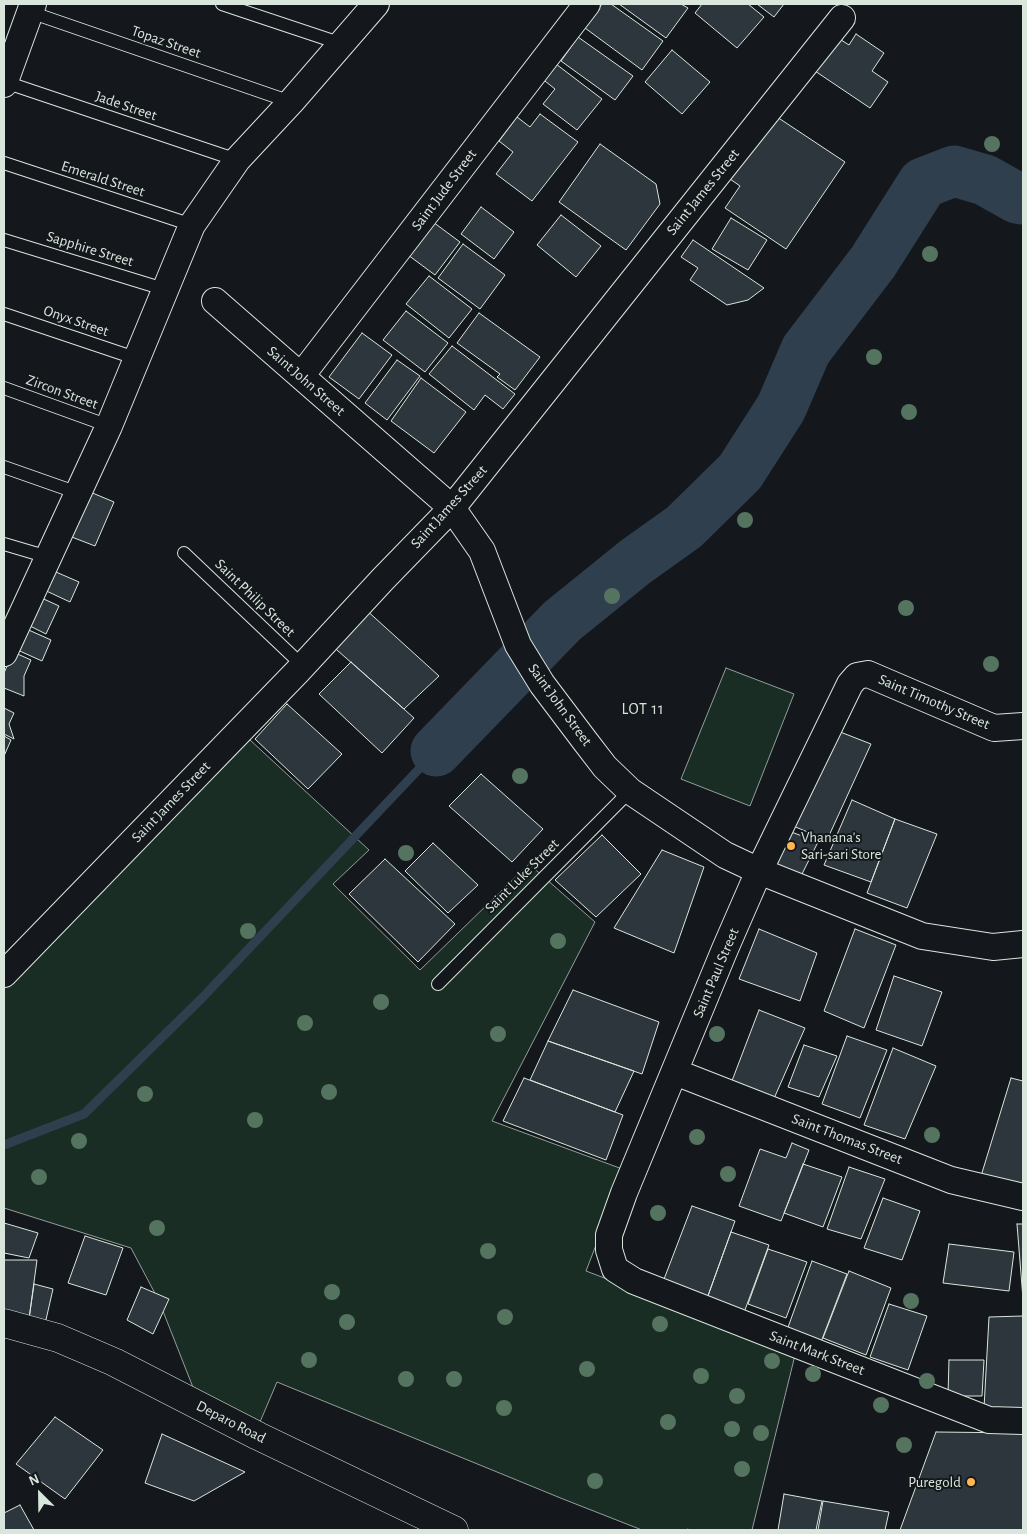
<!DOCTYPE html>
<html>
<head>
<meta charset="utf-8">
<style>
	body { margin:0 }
	#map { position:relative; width:1027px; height:1534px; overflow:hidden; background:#14181c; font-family:"Alegreya Sans",sans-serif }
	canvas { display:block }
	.frame { position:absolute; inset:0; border:5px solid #d8e6dc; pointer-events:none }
	.north { position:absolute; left:15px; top:1469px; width:50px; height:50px; -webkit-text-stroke:4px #14181c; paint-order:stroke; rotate:337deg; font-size:14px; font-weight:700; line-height:20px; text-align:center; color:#d8e6dc }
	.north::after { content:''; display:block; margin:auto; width:18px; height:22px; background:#d8e6dc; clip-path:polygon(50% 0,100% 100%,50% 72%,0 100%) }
</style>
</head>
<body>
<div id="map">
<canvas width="1027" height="1534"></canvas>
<div class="frame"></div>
<div class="north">N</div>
</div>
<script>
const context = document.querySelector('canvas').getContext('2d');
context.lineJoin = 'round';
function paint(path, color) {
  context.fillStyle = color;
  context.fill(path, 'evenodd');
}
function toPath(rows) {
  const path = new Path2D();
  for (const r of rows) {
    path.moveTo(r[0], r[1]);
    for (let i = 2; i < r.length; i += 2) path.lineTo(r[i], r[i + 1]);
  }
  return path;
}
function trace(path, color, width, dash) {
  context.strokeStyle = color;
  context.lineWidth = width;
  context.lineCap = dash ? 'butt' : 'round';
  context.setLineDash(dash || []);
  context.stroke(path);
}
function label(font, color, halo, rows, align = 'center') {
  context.font = font + ' "Alegreya Sans",sans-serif';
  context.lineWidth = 4;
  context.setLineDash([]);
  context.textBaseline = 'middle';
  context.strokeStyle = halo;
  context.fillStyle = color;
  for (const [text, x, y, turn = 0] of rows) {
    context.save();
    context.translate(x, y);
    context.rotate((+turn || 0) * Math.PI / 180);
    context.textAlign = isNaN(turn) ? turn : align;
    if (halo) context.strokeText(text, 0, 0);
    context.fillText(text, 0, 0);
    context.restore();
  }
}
const green = toPath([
	[726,668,794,694,750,806,681,779,726,668],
	[250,740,369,850,333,884,420,970,529,864,595,922,492,1121,625,1170,586,1271,796,1351,752,1530,691,1530,687,1529,686,1530,642,1530,563,1499,277,1382,257,1429,196,1395,159,1301,131,1248,4,1208,4,987,6,987,250,740]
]);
paint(green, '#1a2d24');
trace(green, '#939e99', 1);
trace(toPath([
	[4,1145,84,1114,203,997,436,751]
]), '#2f3f4d', 9);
trace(toPath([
	[436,751,562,621,635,562,684,527,740,472,781,408,806,350,873,262,923,183,954,171,985,180,1017,198,1023,199]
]), '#2f3f4d', 51);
const building = toPath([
	[602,4,611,4,663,41,642,70,585,28,602,4],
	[619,4,681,4,688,8,666,38,619,4],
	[702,4,748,4,764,17,737,48,695,13,702,4],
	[757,4,784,4,774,17,757,4],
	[856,34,884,53,872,71,888,82,870,108,815,71,838,38,849,45,856,34],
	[578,37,633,76,615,100,561,61,578,37],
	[672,50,710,82,682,114,645,82,672,50],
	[552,61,602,99,577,130,543,104,555,89,540,77,552,61],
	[540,114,578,142,532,201,496,174,513,152,499,141,517,117,530,127,540,114],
	[774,115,845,162,786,249,725,208,740,186,730,179,774,115],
	[600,144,656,184,660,204,626,250,559,202,600,144],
	[481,207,514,232,494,259,461,234,481,207],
	[561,215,601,246,576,277,537,245,561,215],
	[731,218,767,240,748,270,712,249,731,218],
	[433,222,460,242,435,275,408,255,433,222],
	[693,240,764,288,748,300,727,305,690,280,698,268,681,257,693,240],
	[463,244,505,275,480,309,438,278,463,244],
	[429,276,472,309,449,338,406,304,429,276],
	[406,311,448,343,425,372,383,340,406,311],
	[479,313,540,357,515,390,497,377,500,374,457,343,479,313],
	[362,333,392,355,359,399,329,377,362,333],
	[452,346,515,394,503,409,485,395,474,410,429,374,452,346],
	[397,360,420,376,387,420,365,403,397,360],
	[421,378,466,412,434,453,391,421,421,378],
	[83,489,114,502,95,546,64,534,83,489],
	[49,569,79,582,70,602,40,588,49,569],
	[35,595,59,606,46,634,22,622,35,595],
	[364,608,439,676,404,709,329,643,364,608],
	[22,627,51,640,42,661,13,648,22,627],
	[13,652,31,660,24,676,24,696,4,688,4,673,13,652],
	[351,662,414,718,382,753,319,694,351,662],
	[287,704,342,754,308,789,255,739,287,704],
	[4,708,14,713,9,724,14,739,4,734,4,708],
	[830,728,871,744,827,840,786,823,830,728],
	[4,736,11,740,4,756,4,736],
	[481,774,543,829,512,862,449,806,481,774],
	[852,800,895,819,871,882,824,865,852,800],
	[895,819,937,834,907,908,867,893,895,819],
	[786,830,818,842,799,880,767,868,786,830],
	[602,835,641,874,596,917,555,880,602,835],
	[433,843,478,885,448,913,405,871,433,843],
	[662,850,704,867,674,953,614,928,662,850],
	[385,859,455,924,418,962,349,894,385,859],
	[759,929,817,953,800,1001,739,979,759,929],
	[855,929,896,945,864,1028,824,1011,855,929],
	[894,976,942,992,922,1046,876,1030,894,976],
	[573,990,659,1022,642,1074,548,1041,573,990],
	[759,1010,805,1028,772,1103,730,1086,759,1010],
	[847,1036,887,1050,860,1118,822,1104,847,1036],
	[548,1041,634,1071,615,1112,530,1080,548,1041],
	[804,1045,837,1056,819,1097,788,1087,804,1045],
	[893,1048,936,1066,905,1139,864,1125,893,1048],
	[524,1078,623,1115,606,1160,503,1121,524,1078],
	[1011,1078,1023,1081,1023,1188,981,1176,1011,1078],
	[792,1143,809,1150,781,1221,739,1206,760,1149,786,1158,792,1143],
	[803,1164,842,1177,823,1227,784,1213,803,1164],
	[849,1167,885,1179,861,1239,827,1229,849,1167],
	[883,1198,920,1211,902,1260,864,1248,883,1198],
	[692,1206,735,1221,705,1304,661,1287,692,1206],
	[4,1223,38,1233,29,1258,4,1253,4,1223],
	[1017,1224,1023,1224,1023,1299,1017,1224],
	[731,1232,769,1245,742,1318,705,1304,731,1232],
	[85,1236,123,1248,106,1295,68,1283,85,1236],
	[949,1244,1014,1252,1009,1291,943,1283,949,1244],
	[768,1249,807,1262,786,1318,748,1304,768,1249],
	[4,1260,37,1260,29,1319,4,1309,4,1260],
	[812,1261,847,1274,821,1342,787,1330,812,1261],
	[849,1271,891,1288,866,1355,823,1338,849,1271],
	[34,1284,53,1289,45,1324,29,1319,34,1284],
	[141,1287,169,1299,153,1334,127,1320,141,1287],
	[889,1304,927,1316,908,1370,870,1357,889,1304],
	[1023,1316,1023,1410,984,1408,989,1317,1023,1316],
	[949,1360,984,1360,982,1396,948,1396,949,1360],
	[55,1417,103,1450,65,1499,16,1464,55,1417],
	[936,1432,1023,1433,1023,1530,900,1530,936,1432],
	[162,1434,245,1472,194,1501,145,1483,162,1434],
	[784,1494,822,1501,816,1530,778,1530,784,1494],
	[823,1501,889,1512,885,1530,818,1530,823,1501],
	[20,1505,34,1530,4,1530,4,1513,20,1505]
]);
paint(building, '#2c363c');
trace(building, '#d8e6dc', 1);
const service = toPath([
	[222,4,342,44],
	[30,12,291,102],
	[5,82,237,160],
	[4,163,192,225],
	[4,240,167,290],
	[4,314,138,359],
	[4,388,109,426],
	[4,467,78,493],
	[4,544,48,557],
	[184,553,303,666],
	[438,984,630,791]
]);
const minor = toPath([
	[4,84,33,4],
	[215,301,452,508,482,551,518,645,542,684,585,741,605,767,630,791,725,855,759,871,922,936,993,947,1023,944],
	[301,376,587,4],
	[4,653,109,426,192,225,237,160,291,102,376,4],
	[1023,726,994,728,868,674,857,676,850,684,759,871,725,949,624,1193,609,1235,609,1250,615,1269,634,1281,989,1420,1023,1421],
	[4,974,298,671,383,579,452,508,842,18],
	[675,1072,951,1180,1023,1197]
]);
const secondary = toPath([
	[4,1323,58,1338,114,1362,258,1436,454,1530]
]);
trace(service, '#d8e6dc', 14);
trace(minor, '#d8e6dc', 28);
trace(secondary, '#d8e6dc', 29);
trace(service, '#14181c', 12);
trace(minor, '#14181c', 26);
trace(secondary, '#14181c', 28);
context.fillStyle = '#55745f';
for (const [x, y] of [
	[992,144],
	[930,254],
	[874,357],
	[909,412],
	[745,520],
	[612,596],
	[906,608],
	[991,664],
	[520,776],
	[406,853],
	[248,931],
	[558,941],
	[381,1002],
	[305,1023],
	[498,1034],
	[717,1034],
	[329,1092],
	[145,1094],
	[255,1120],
	[932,1135],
	[697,1137],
	[79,1141],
	[728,1174],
	[39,1177],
	[658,1213],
	[157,1228],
	[488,1251],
	[332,1292],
	[911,1301],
	[505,1317],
	[347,1322],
	[660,1324],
	[309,1360],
	[772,1361],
	[587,1369],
	[813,1374],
	[701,1376],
	[406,1379],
	[454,1379],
	[927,1381],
	[737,1396],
	[881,1405],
	[504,1408],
	[668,1422],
	[732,1429],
	[761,1433],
	[904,1445],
	[742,1469],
	[595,1481]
]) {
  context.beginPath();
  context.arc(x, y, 8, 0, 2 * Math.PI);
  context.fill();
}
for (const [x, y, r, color] of [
	[791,846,5,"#ffb74d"],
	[971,1482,5,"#ffb74d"]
]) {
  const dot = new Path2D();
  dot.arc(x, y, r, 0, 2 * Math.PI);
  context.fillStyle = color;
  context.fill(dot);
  trace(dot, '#14181c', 2);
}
label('15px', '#d8e6dc', '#14181c', [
	["Topaz Street",166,42,19],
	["Jade Street",126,106,19],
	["Emerald Street",103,179,18],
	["Saint Jude Street",444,190,-53],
	["Saint James Street",703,192,-51],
	["Sapphire Street",90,249,17],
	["Onyx Street",76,321,19],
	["Saint John Street",306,381,41],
	["Zircon Street",62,392,20],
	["Saint James Street",449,507,-48],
	["Saint Philip Street",255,598,44],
	["Saint Timothy Street",934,702,23],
	["Saint John Street",560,705,54],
	["Saint James Street",171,802,-46],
	["Saint Luke Street",522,876,-45],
	["Saint Paul Street",716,973,-67],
	["Saint Thomas Street",847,1139,21],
	["Saint Mark Street",817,1353,21],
	["Deparo Road",231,1422,27]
]);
label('15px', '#d8e6dc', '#14181c', [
	["Vhanana's",801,837],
	["Sari-sari Store",801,854],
	["Puregold",961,1482,"right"]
], 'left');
context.letterSpacing = '1px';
label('16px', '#d8e6dc', '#14181c', [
	["LOT 11",643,709]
]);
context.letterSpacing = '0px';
</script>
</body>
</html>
